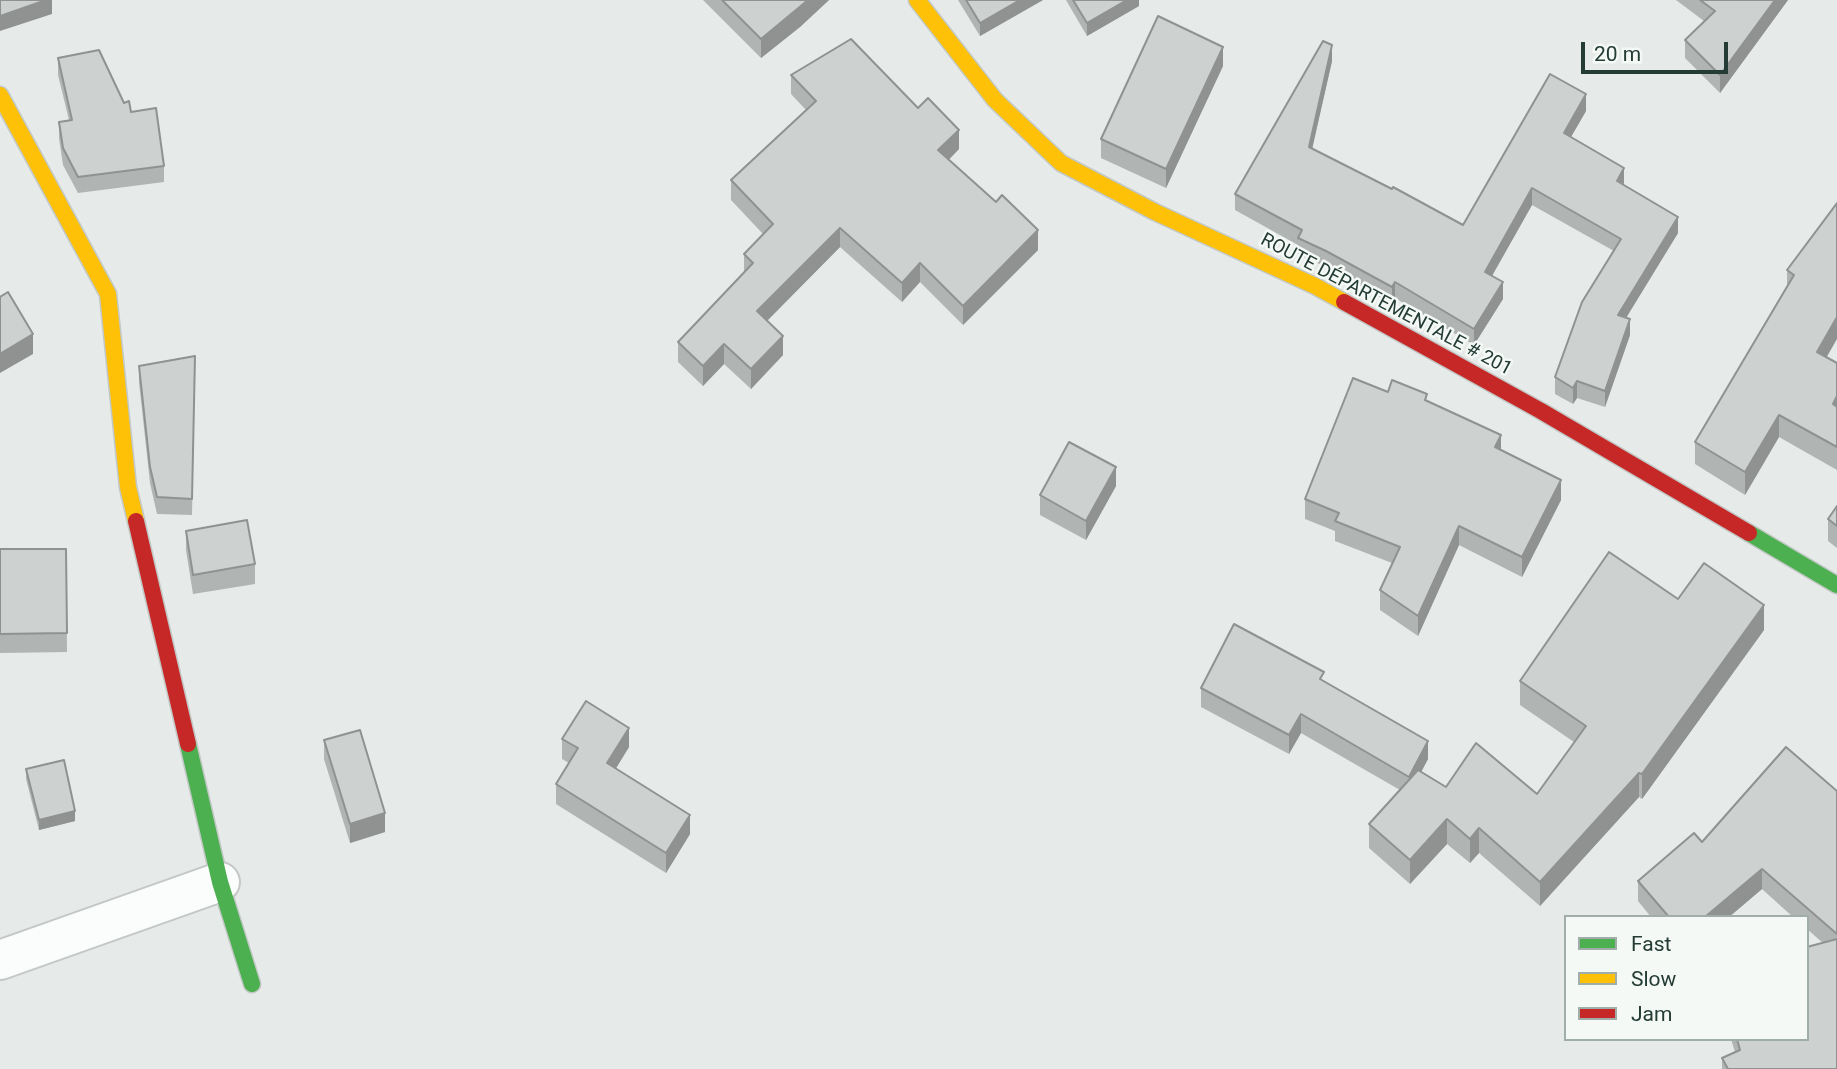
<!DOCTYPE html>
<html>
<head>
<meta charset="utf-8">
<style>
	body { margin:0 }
	#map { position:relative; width:1837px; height:1069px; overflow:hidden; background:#e6eae8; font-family:Roboto,sans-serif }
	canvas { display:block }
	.legend { position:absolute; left:1564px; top:915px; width:245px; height:126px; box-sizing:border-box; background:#f4f9f6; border:2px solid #a1ada9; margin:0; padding:9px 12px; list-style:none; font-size:21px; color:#243c35 }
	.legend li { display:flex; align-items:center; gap:14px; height:35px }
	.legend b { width:35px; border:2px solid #a1ada9 }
	.scale { position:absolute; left:1581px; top:42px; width:147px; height:32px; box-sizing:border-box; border:4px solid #243c35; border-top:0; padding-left:9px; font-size:21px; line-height:24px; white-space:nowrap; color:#243c35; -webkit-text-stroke:5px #f4f9f6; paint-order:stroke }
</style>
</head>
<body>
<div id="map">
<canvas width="1837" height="1069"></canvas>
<ul class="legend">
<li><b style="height:9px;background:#4caf50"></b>Fast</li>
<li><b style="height:9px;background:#ffc107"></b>Slow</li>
<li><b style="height:9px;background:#c62828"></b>Jam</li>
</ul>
<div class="scale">20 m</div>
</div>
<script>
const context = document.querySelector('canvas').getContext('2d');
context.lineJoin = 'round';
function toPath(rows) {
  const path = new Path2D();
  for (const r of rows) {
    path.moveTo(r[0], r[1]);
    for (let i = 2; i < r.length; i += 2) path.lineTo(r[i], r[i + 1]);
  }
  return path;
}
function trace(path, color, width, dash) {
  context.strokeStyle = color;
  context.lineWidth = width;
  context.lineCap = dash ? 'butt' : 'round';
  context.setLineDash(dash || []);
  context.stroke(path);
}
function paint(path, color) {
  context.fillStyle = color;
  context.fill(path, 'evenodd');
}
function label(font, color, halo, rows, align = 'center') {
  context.font = font + ' Roboto,sans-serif';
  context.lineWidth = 5;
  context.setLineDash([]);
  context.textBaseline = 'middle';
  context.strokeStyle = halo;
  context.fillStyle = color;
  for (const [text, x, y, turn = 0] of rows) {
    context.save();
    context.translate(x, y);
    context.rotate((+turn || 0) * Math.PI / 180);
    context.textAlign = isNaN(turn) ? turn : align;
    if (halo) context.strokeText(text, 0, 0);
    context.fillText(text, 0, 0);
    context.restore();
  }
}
const street = toPath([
	[0,960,220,882]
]);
const fast = toPath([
	[1749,533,1837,585],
	[188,744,220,882,252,984]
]);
const slow = toPath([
	[917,0,995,100,1061,163,1155,212,1315,286,1344,302],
	[0,95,108,294,128,487,136,521]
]);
const jam = toPath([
	[1344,302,1541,411,1749,533],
	[136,521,188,744]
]);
trace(street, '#c3c7c5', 42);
trace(fast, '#c2c8c5', 19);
trace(slow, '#c2c8c5', 19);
trace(jam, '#c2c8c5', 19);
trace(street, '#fbfcfc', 38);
trace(fast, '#4caf50', 16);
trace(slow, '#ffc107', 16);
trace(jam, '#c62828', 16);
paint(toPath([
	[703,0,829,0,800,27,761,58],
	[958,0,1043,0,980,36],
	[1066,0,1139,0,1139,6,1087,36],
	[1676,0,1788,0,1720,93,1685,58,1685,40,1704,21],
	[58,58,124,103,131,112,164,166,164,182,78,193,63,165,59,138,59,122,69,120,58,75],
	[1332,61,1312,148,1463,225,1586,111,1571,137,1678,233,1626,318,1630,335,1605,407,1577,398,1573,404,1555,394,1555,377,1614,251,1532,205,1492,276,1503,299,1474,345,1395,298,1392,304,1326,267,1298,254,1298,245,1235,210,1235,194],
	[1223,66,1166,188,1101,158,1101,139],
	[791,75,918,108,959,149,949,160,1038,250,963,325,920,282,902,302,840,247,767,321,783,355,751,389,724,364,703,386,678,362,678,342,744,272,744,254,763,234,731,200,731,180,806,110,791,94],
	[1837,203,1826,357,1837,363,1837,470,1779,437,1745,495,1695,464,1695,442,1787,286,1787,270],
	[139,366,195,372,192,515,157,514,150,483,139,382],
	[1427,401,1501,450,1561,500,1522,577,1459,545,1418,636,1380,610,1380,590,1392,563,1335,541,1335,531,1305,519,1305,499],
	[1116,486,1086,540,1040,515,1040,495],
	[1837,506,1837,548,1828,541,1828,519],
	[186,531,255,564,255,584,193,594,186,550],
	[0,549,66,549,67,652,0,653],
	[1678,599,1764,630,1642,799,1639,797,1540,906,1479,853,1470,863,1447,844,1410,884,1369,848,1369,824,1400,790,1301,733,1289,754,1201,707,1201,688,1324,681,1428,759,1421,772,1446,787,1537,794,1574,742,1520,705,1520,681],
	[562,739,629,747,616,768,690,834,666,873,556,804,556,784,569,763,562,759],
	[324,740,385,832,350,843,324,759],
	[26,769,75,821,39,830,26,779],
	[1837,791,1837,1069,1722,1069,1722,1058,1735,1052,1731,1039,1807,1039,1823,943,1807,929,1807,917,1793,917,1762,889,1729,917,1651,917,1638,901,1638,881,1702,842]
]), '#b0b4b2');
paint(toPath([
	[46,0,52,0,52,14,0,31,0,16],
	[808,0,829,0,800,27,761,58,761,39],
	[1020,0,1043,0,980,36,980,23],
	[1127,0,1139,0,1139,6,1087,36,1087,23],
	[1775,0,1788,0,1720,93,1720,75],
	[1332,45,1332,61,1309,163,1309,147],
	[1223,47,1223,66,1166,188,1166,169],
	[1586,94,1586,111,1564,149,1564,133],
	[959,130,959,149,938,170,938,150],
	[1624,168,1624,184,1617,181],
	[1532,188,1532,205,1485,288,1485,272],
	[1678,217,1678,233,1618,331,1618,315],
	[840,228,840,247,757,331,757,311],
	[1038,230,1038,250,963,325,963,306],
	[920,263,920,282,902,302,902,283],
	[1395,282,1395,298,1392,304,1392,287],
	[1503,282,1503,299,1474,345,1474,329],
	[1837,317,1837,339,1817,374,1817,352],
	[1630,319,1630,335,1605,407,1605,391],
	[33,334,33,354,0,373,0,354],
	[783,336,783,355,751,389,751,369],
	[724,344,724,364,703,386,703,366],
	[1577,381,1577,398,1573,404,1573,388],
	[1837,396,1837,418,1833,404],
	[1779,415,1779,437,1745,495,1745,472],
	[1501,435,1501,454,1495,447],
	[1116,467,1116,486,1086,540,1086,521],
	[1561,480,1561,500,1522,577,1522,557],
	[1459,526,1459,545,1418,636,1418,616],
	[1764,605,1764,630,1642,799,1642,774],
	[1301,714,1301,733,1289,754,1289,735],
	[629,728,629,747,607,783,607,763],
	[1428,741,1428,759,1409,795,1409,777],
	[1639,773,1639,797,1540,906,1540,882],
	[75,811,75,821,39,830,39,820],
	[385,813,385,832,350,843,350,824],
	[690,815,690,834,666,873,666,853],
	[1447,819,1447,844,1410,884,1410,860],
	[1479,828,1479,853,1470,863,1470,839],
	[1762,869,1762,889,1729,917,1705,917]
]), '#909291');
const building = toPath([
	[0,0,46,0,0,16,0,0],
	[722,0,808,0,761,39,722,0],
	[966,0,1020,0,980,23,966,0],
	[1073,0,1127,0,1087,23,1073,0],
	[1700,0,1775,0,1720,75,1685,40,1715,11,1700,0],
	[1158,16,1223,47,1166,169,1101,139,1158,16],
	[851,39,918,108,928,98,959,130,938,150,996,202,1002,195,1038,230,963,306,920,263,902,283,840,228,757,311,783,336,751,369,724,344,703,366,678,342,753,263,744,254,773,224,731,180,816,101,791,75,851,39],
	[1323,41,1332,45,1309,147,1392,189,1393,187,1463,225,1550,74,1586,94,1564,133,1624,168,1617,181,1678,217,1618,315,1630,319,1605,391,1577,381,1573,388,1555,377,1582,302,1621,239,1532,188,1485,272,1503,282,1474,329,1395,282,1392,287,1326,251,1298,238,1302,230,1235,194,1323,41],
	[99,50,124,103,129,101,131,112,156,108,164,166,78,177,63,148,59,122,72,120,58,58,99,50],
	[1837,203,1837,317,1817,352,1837,363,1837,396,1833,404,1837,407,1837,447,1779,415,1745,472,1695,442,1794,275,1787,270,1837,203],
	[8,292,33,334,0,354,0,297,8,292],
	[195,356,192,499,157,497,150,467,139,366,195,356],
	[1353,378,1388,392,1392,380,1427,394,1425,400,1501,435,1495,447,1561,480,1522,557,1459,526,1418,616,1380,590,1400,547,1335,521,1339,513,1305,499,1353,378],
	[1069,442,1116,467,1086,521,1040,495,1069,442],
	[1837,506,1837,526,1828,519,1837,506],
	[247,520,255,564,193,575,186,531,247,520],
	[0,549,66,549,67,633,0,634,0,549],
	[1609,552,1678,599,1704,563,1764,605,1642,774,1639,773,1540,882,1479,828,1470,839,1447,819,1410,860,1369,824,1418,770,1446,787,1476,743,1537,794,1586,726,1520,681,1609,552],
	[1234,624,1324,672,1320,679,1428,741,1409,777,1301,714,1289,735,1201,688,1234,624],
	[586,701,629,728,607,763,690,815,666,853,556,784,578,748,562,739,586,701],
	[360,730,385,813,350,824,324,740,360,730],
	[1786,747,1837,791,1837,934,1762,869,1705,917,1669,917,1638,881,1694,833,1702,842,1786,747],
	[64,760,75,811,39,820,26,769,64,760],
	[1837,939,1837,1069,1728,1069,1722,1058,1740,1050,1737,1039,1807,1039,1807,947,1837,939]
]);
paint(building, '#cdd1cf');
trace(building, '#909291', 2);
label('19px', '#243c35', '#f4f9f6', [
	["ROUTE DÉPARTEMENTALE # 201",1386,305,28]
]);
</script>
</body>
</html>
